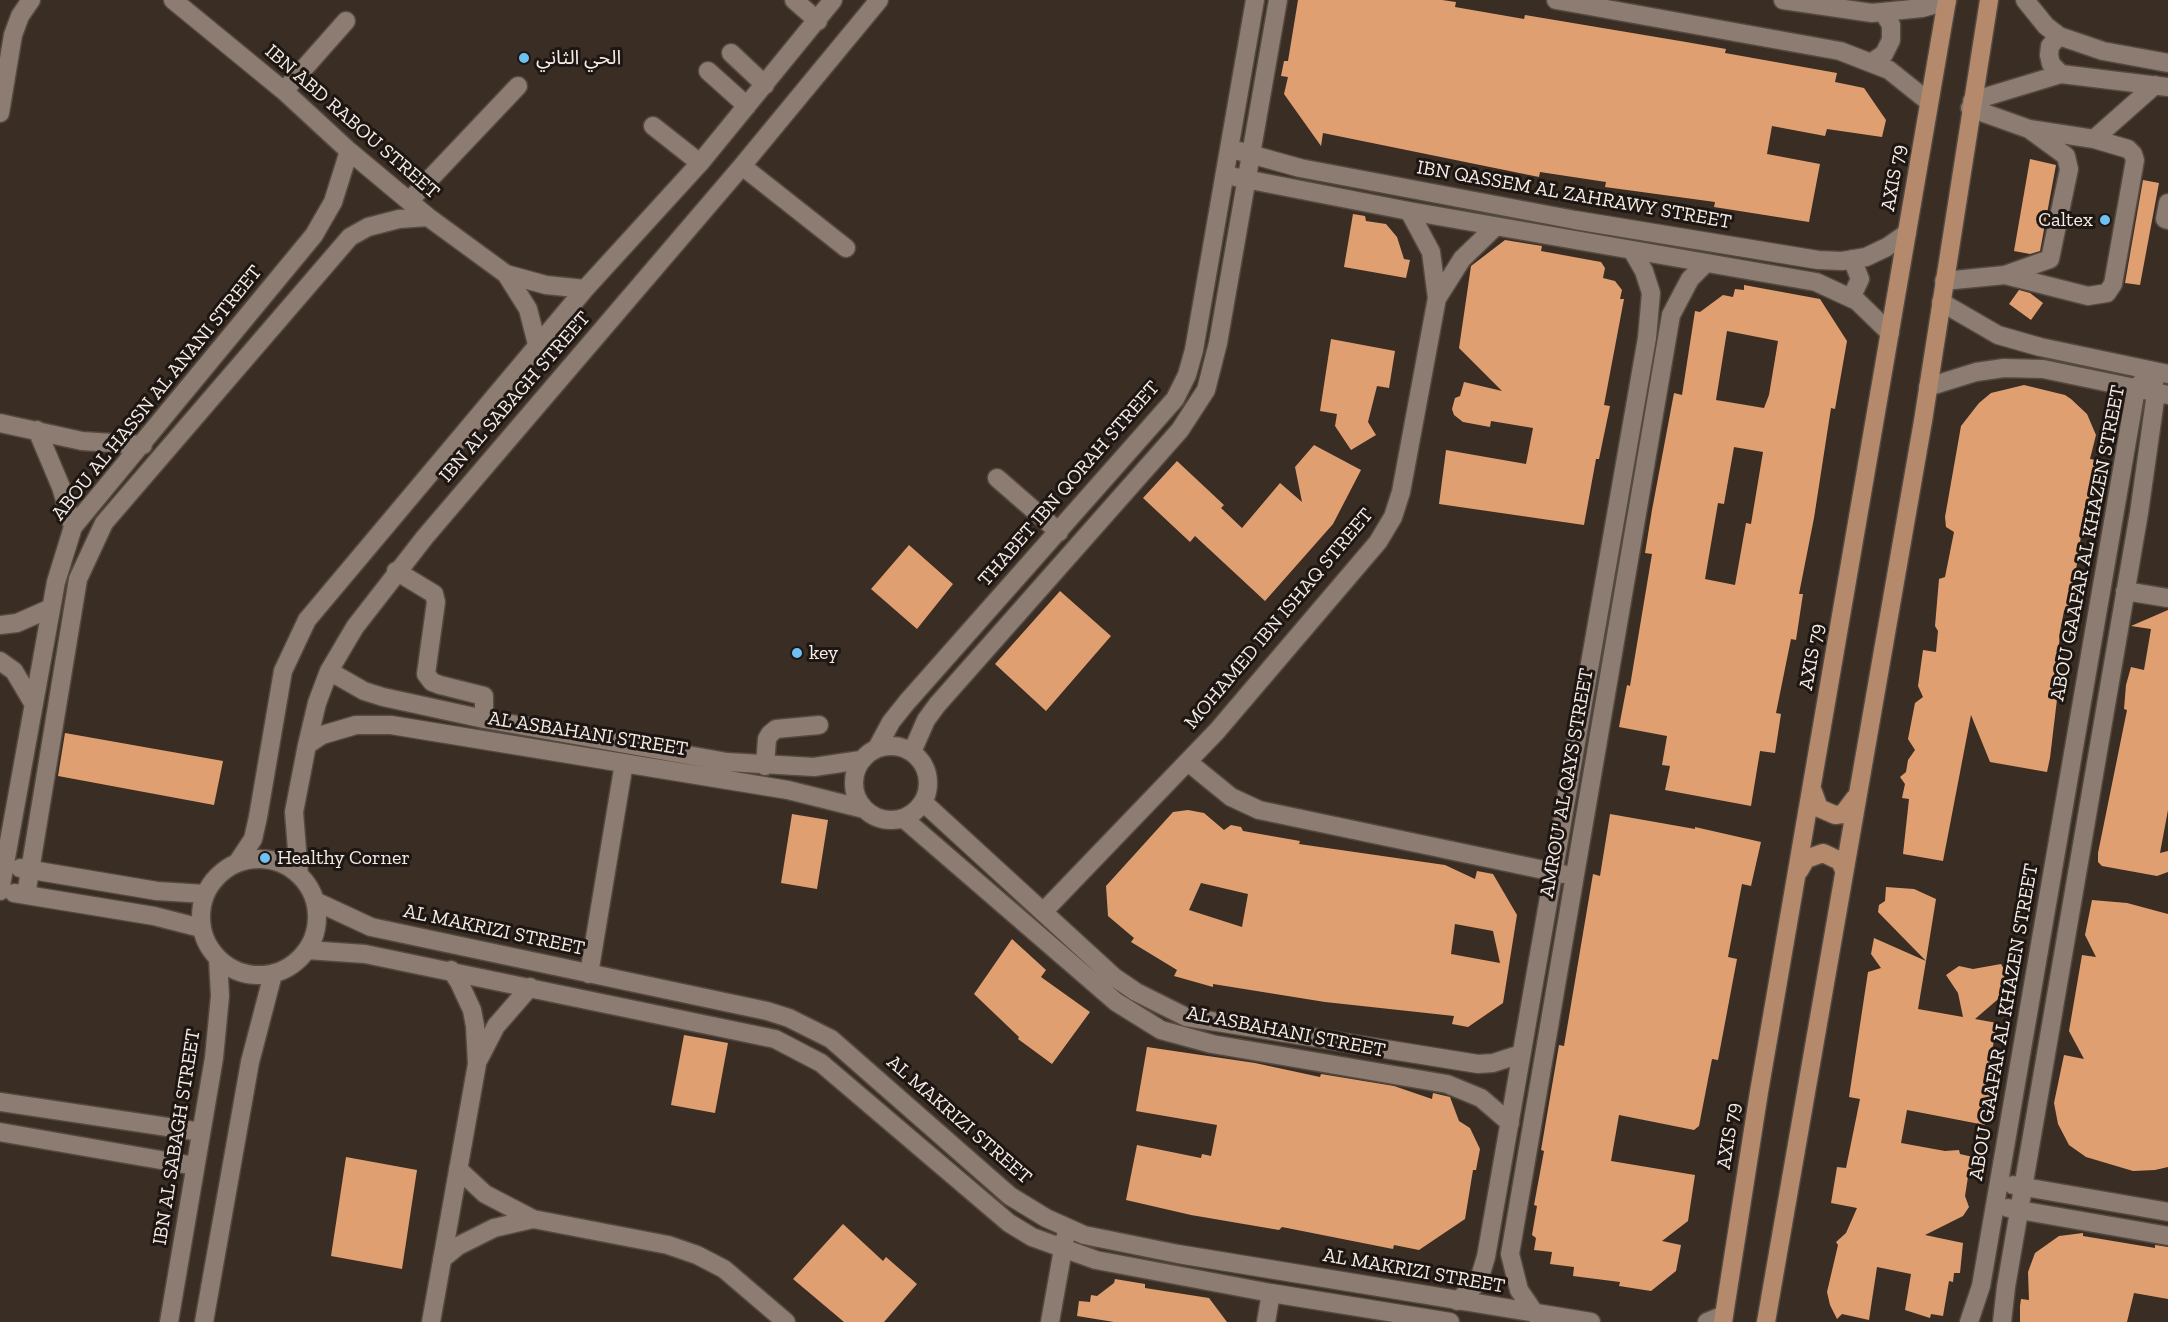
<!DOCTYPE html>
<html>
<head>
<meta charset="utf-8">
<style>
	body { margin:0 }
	canvas { display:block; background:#3a2d23 }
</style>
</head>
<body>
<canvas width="2168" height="1322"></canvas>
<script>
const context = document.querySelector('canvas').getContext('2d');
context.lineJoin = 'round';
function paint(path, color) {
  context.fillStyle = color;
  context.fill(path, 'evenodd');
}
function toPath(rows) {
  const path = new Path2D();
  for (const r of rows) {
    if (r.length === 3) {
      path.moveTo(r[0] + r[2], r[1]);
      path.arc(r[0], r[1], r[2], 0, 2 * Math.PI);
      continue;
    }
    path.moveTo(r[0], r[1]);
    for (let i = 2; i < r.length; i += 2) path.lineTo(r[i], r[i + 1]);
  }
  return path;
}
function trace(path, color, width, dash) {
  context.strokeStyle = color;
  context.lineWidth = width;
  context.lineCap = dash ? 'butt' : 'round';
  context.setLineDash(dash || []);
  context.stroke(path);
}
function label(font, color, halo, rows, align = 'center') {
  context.font = font + ' "Zilla Slab","Noto Sans Arabic",serif';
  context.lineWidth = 6;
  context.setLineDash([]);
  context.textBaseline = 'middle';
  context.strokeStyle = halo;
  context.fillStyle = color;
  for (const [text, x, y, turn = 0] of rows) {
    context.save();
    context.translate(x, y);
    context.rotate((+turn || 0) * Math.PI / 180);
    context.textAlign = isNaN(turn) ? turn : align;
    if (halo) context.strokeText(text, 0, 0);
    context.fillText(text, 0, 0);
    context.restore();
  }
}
paint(toPath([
	[1298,0,1442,0,1456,2,1455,7,1524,19,1525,15,1686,42,1726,49,1725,53,1837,73,1835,82,1864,88,1886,120,1882,137,1827,129,1825,136,1772,126,1767,154,1820,164,1809,222,1714,207,1715,202,1605,187,1606,182,1540,172,1539,177,1323,133,1321,146,1284,94,1288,77,1281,76,1284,61,1288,61],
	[2030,159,2056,165,2040,251,2030,254,2014,251],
	[2143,180,2159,183,2140,285,2125,283],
	[1353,214,1365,216,1366,221,1386,224,1397,237,1404,259,1410,260,1406,278,1344,267],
	[1505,240,1542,246,1541,251,1601,262,1605,268,1603,278,1615,281,1622,290,1620,299,1624,299,1604,405,1610,406,1599,459,1596,459,1584,525,1439,504,1446,450,1526,464,1533,428,1491,421,1490,427,1463,422,1454,415,1452,409,1455,398,1460,396,1464,382,1502,391,1459,348,1471,266],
	[1744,285,1820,299,1847,341,1835,409,1831,408,1814,518,1799,594,1803,594,1796,640,1791,639,1776,713,1781,714,1775,753,1760,751,1751,806,1665,790,1670,766,1662,765,1667,736,1619,727,1627,685,1630,686,1652,554,1645,553,1652,510,1674,393,1682,395,1695,311,1700,312,1723,295,1733,297,1735,289,1744,290],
	[1727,331,1778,341,1769,395,1764,408,1716,400],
	[1734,447,1763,452,1751,524,1746,523,1735,585,1705,579,1718,503,1724,504],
	[2019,290,2030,293,2043,303,2031,320,2009,304],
	[1331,339,1395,351,1389,388,1377,386,1368,422,1376,435,1351,450,1335,426,1337,414,1320,411],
	[2024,385,2065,395,2071,399,2087,414,2096,435,2090,459,2096,460,2086,517,2088,525,2081,536,2076,570,2079,582,2075,601,2064,611,2060,631,2057,674,2060,674,2050,758,2047,772,1990,762,1971,715,1943,861,1903,854,1909,799,1902,798,1905,784,1900,777,1906,772,1908,760,1915,750,1908,739,1915,703,1923,697,1918,686,1923,650,1936,652,1938,631,1935,626,1939,579,1945,577,1954,532,1946,527,1945,517,1961,426,1979,403,1991,393],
	[1314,445,1361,470,1333,524,1265,601,1195,536,1190,542,1143,498,1177,461,1224,505,1221,508,1242,528,1280,483,1302,502,1295,467],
	[909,545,953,584,917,629,871,589],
	[1060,591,1111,636,1046,711,995,664],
	[2168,610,2168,810,2160,853,2168,851,2168,872,2157,876,2102,866,2098,862,2098,853,2127,710,2124,709,2126,685,2131,667,2144,670,2151,629,2131,626],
	[65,733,223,761,214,805,58,776],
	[1188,810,1204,813,1224,830,1231,825,1241,827,1243,831,1300,841,1299,844,1445,865,1475,879,1477,871,1493,874,1517,915,1503,1003,1468,1027,1452,1024,1454,1016,1325,1002,1213,984,1213,987,1174,976,1177,970,1131,942,1134,938,1108,916,1106,886,1173,812],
	[1201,883,1248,894,1242,927,1189,910],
	[1455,924,1493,931,1500,963,1451,954],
	[792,814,828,820,817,889,781,883],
	[1610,814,1695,829,1695,827,1761,842,1751,886,1742,884,1728,957,1737,959,1718,1060,1712,1059,1699,1126,1694,1130,1619,1115,1611,1161,1695,1175,1688,1221,1662,1241,1681,1245,1676,1271,1651,1291,1619,1286,1620,1282,1573,1276,1574,1267,1550,1264,1552,1252,1534,1250,1536,1238,1532,1235,1537,1206,1534,1205,1544,1151,1541,1150,1559,1045,1564,1046,1593,874,1600,876],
	[1886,887,1914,889,1936,899,1926,961,1878,912,1879,905,1885,901],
	[2092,900,2127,903,2168,914,2168,1167,2155,1170,2133,1171,2086,1157,2069,1145,2058,1124,2054,1103,2064,1055,2084,1059,2069,1031,2082,955,2096,957,2085,935],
	[1874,938,1926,961,1918,1009,1963,1017,1958,993,1946,975,1959,966,1973,969,2001,964,2005,971,2002,990,2004,994,1975,1019,1997,1023,1986,1086,1992,1087,1985,1125,1907,1110,1901,1143,1945,1151,1959,1150,1960,1154,1973,1157,1973,1168,1972,1175,1968,1177,1965,1196,1969,1207,1963,1216,1925,1235,1963,1243,1960,1273,1954,1273,1953,1282,1949,1281,1943,1316,1931,1314,1930,1318,1905,1310,1911,1274,1877,1267,1869,1320,1842,1314,1837,1319,1830,1305,1827,1292,1838,1245,1836,1242,1846,1233,1857,1208,1831,1203,1837,1167,1846,1168,1860,1099,1849,1097,1868,972,1881,968,1871,954],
	[1012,939,1046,970,1041,977,1090,1012,1052,1064,1018,1039,1019,1037,974,994],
	[684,1035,728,1043,715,1113,671,1105],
	[1147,1047,1255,1063,1320,1077,1321,1074,1394,1086,1432,1099,1433,1093,1450,1097,1459,1121,1470,1128,1480,1149,1476,1170,1473,1170,1465,1219,1419,1250,1394,1245,1393,1249,1282,1227,1279,1230,1191,1215,1126,1200,1137,1145,1201,1158,1202,1154,1211,1156,1217,1125,1136,1111],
	[346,1157,417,1170,402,1269,331,1256],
	[843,1224,883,1261,886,1257,917,1284,884,1322,844,1322,793,1279],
	[2083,1233,2083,1236,2155,1248,2155,1245,2168,1247,2168,1299,2134,1293,2127,1322,2020,1322,2020,1306,2021,1299,2029,1300,2028,1272,2035,1253,2059,1236],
	[1115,1279,1145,1284,1145,1288,1209,1298,1227,1322,1114,1322,1077,1316,1079,1301,1090,1302,1091,1295,1097,1296,1114,1283]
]), '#e09f71');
const minor = toPath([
	[173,0,284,91,349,151,428,217,506,274,528,309,538,348],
	[794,0,818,21],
	[1556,0,1840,51,1889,70,1929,102],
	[1783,0,1872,13,1922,8,1947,1],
	[2025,0,2046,26,2059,36,2103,51,2168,63],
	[2059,36,2050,46,2049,55,2051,64,2061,74],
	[731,53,765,85],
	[1872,62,1884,54,1891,40,1891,25,1883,12],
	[708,71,747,106],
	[284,91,346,21],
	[1972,101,2061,74,2168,87],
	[0,113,13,35,20,16,31,0],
	[653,126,700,163],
	[2094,139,2155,85],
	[1239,151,1300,168,1575,220,1818,260,1842,261,1866,257,1887,247,1907,233],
	[742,166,846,248],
	[1235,177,1409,211,1816,282,1857,301,1890,333],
	[409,201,518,86],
	[2168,203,2165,219,2168,220],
	[506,274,546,285,585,289],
	[2005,275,2088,296,2107,293,2113,284,2135,160,2133,154,2128,149,2094,139,2029,129],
	[1944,281,2005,275,2050,259,2069,169,2066,156,2029,129,1970,108],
	[1438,297,1462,259,1495,227],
	[1851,298,1860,279,1852,259],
	[1941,302,1998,335,2040,347,2168,374],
	[1928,387,1976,372,2004,368,2043,369,2168,395],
	[0,423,82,441,143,445],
	[37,430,61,487,73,527],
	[997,478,1059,532],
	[396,571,434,594,436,602,426,674,432,682,440,685,484,696,484,719],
	[2125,591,2168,598],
	[0,625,17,623,51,608],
	[0,661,14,671,33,703],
	[329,671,364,691,383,697,484,719,727,762,814,767,861,760],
	[307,745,322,735,356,725,391,725,788,790,864,809],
	[891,783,37],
	[877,748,891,722,907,702,1175,399,1187,375,1194,350,1255,0],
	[912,752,926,720,937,705,1180,430,1206,390,1218,343,1278,0],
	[1188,762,1231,797,1259,810,1563,874],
	[765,766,767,739,770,734,776,729,819,725],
	[923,802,1114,977,1136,992,1186,1017,1478,1064,1493,1063,1521,1054],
	[903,818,1116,1002,1161,1030,1212,1044,1447,1084,1481,1098,1510,1123],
	[259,917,58],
	[237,863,253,839,258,817,283,671,307,620,585,289,700,163,833,0],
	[20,868,157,891,205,894],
	[299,875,294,812,307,745,317,703,329,671,355,627,425,537,742,166,879,0],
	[0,891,56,582,73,527,314,235,333,202,349,151],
	[14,893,154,916,201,928],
	[26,895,78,579,104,523,350,237,368,227,399,219,428,217],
	[315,901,371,927,767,1011,789,1018,831,1039,1010,1196,1046,1218,1084,1235,1178,1254,1591,1322],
	[1044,911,1217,731,1378,542,1393,517,1401,492,1437,298,1431,252,1409,211],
	[307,950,365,954,775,1039,821,1063,1009,1223,1032,1237,1096,1260,1271,1293,1450,1322],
	[589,974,624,763],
	[479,1059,496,1026,530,987],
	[0,1102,201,1132],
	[0,1132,195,1166],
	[458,1169,485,1194,533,1219,668,1245,697,1255,724,1269,786,1322],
	[2013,1185,2168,1212],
	[2008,1208,2168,1236],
	[442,1259,458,1246,494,1228,533,1219],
	[1457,1301,1478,1283,1486,1257,1647,338,1651,293,1644,271,1633,252],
	[1536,1315,1519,1290,1510,1254,1671,315,1690,279,1705,264],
	[169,1322,214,1058,220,996,218,959],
	[204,1322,250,1062,273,974],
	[431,1322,477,1064,475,1026,472,1010,459,982,451,970],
	[1050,1322,1065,1238],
	[1266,1322,1271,1293],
	[1707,1322,1724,1315],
	[1969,1322,1981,1286,2136,389,2151,371,2156,393,2139,513,2006,1287,2002,1322]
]);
const major = toPath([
	[1812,789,1819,808,1835,815,1843,814,1855,798],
	[1799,871,1806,859,1823,853,1840,861,1844,870],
	[1723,1322,1759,1092,1947,0],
	[1766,1322,1923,421,1989,0]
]);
trace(minor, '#544940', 21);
trace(major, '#544940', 21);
trace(minor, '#8c7c71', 18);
trace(major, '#b58a6c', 18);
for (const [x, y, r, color] of [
	[524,58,6,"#6ec2f3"],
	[2105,220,6,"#6ec2f3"],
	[797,653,6,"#6ec2f3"],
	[265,858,6,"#6ec2f3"]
]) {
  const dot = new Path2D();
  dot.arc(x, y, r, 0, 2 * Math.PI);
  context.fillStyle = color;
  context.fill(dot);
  trace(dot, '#1d1612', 2);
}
label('20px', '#f5ece6', '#1d1612', [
	["الحي الثاني",536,58],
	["Caltex",2093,220,"right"],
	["key",809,653],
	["Healthy Corner",277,858]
], 'left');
label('20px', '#f5ece6', '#1d1612', [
	["IBN ABD RABOU STREET",352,122,41],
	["AXIS 79",1894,178,-80],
	["IBN QASSEM AL ZAHRAWY STREET",1574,195,10],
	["ABOU AL HASSN AL ANANI STREET",157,393,-51],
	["IBN AL SABAGH STREET",515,397,-49],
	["THABET IBN QORAH STREET",1069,484,-49],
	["ABOU GAAFAR AL KHAZEN STREET",2088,543,-79],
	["MOHAMED IBN ISHAQ STREET",1279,619,-50],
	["AXIS 79",1812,657,-80],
	["AL ASBAHANI STREET",588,734,9],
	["AMROU' AL QAYS STREET",1567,783,-80],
	["AL MAKRIZI STREET",494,930,12],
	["ABOU GAAFAR AL KHAZEN STREET",2004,1022,-80],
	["AL ASBAHANI STREET",1286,1032,11],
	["AL MAKRIZI STREET",959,1120,41],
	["AXIS 79",1729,1136,-81],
	["IBN AL SABAGH STREET",177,1137,-81],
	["AL MAKRIZI STREET",1414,1271,10]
]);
</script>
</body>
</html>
